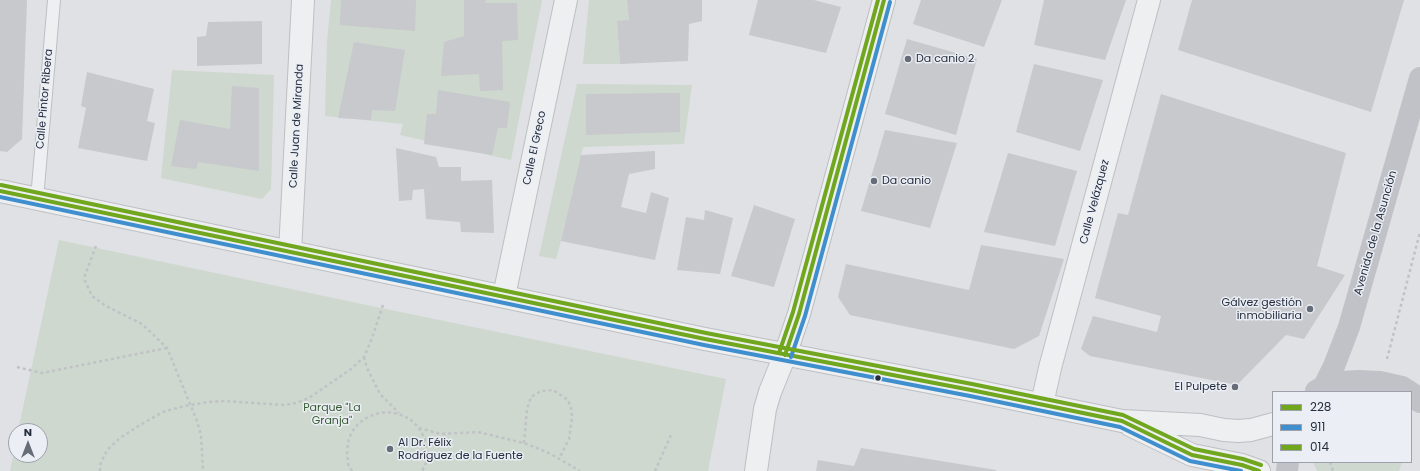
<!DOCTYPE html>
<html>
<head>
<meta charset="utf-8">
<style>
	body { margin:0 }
	#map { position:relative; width:1420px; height:471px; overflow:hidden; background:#dfe1e4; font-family:Poppins,sans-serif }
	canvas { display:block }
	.legend { position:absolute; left:1272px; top:391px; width:140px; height:72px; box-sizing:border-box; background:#ebeff5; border:1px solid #9ca1ac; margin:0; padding:5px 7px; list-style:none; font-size:12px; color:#252d3e }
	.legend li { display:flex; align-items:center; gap:8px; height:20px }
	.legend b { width:20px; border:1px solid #9ca1ac }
	.north { position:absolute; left:8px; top:423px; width:40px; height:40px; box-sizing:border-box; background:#ebeff5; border:1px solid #9ca1ac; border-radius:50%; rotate:0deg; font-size:11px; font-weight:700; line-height:16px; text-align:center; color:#252d3e }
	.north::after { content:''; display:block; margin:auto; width:14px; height:18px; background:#666c78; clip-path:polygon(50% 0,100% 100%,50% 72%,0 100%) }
</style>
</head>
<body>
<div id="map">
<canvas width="1420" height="471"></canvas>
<ul class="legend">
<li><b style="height:5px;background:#71a71e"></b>228</li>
<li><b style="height:5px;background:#3f8fcf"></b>911</li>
<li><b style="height:5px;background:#71a71e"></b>014</li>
</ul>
<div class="north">N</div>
</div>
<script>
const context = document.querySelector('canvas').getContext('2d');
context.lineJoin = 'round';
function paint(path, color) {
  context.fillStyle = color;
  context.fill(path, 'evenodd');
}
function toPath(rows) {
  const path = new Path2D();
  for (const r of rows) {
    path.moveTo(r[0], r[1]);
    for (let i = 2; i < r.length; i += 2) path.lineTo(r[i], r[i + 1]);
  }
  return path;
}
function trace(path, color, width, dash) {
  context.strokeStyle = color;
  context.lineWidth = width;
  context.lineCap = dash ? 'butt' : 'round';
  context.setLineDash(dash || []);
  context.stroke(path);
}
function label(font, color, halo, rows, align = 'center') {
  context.font = font + ' Poppins,sans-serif';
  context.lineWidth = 3;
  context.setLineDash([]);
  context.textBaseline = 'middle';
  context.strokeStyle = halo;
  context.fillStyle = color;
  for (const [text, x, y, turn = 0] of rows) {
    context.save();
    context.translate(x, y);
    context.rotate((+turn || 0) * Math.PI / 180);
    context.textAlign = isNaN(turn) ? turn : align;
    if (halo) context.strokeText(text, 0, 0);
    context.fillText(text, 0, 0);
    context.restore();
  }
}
paint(toPath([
	[331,0,542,0,511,160,400,135,403,124,325,116,327,42],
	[589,0,627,0,629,20,617,22,620,64,583,64],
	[172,70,274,75,271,189,262,199,161,178],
	[577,84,692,85,684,144,583,147,561,241,556,259,539,256],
	[59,240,376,307,726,379,708,471,10,471,16,442,16,455,40,455,40,431,18,431],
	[1313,462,1402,462,1399,471,1317,471]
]), '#ced8ce');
paint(toPath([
	[0,0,27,0,22,139,7,152,0,151],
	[341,0,416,0,415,31,340,25],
	[464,0,486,0,485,3,517,3,518,40,502,41,503,90,480,91,479,74,441,76,444,42,464,36],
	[627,0,702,0,702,21,689,24,688,61,620,64,617,21,629,20],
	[758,0,814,0,841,7,826,53,749,35],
	[921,0,1002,0,984,47,913,24],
	[1044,0,1126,0,1105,60,1034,45],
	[1192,0,1404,0,1371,112,1178,50],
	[262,21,262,64,197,66,197,37,206,36,208,22],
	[907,39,977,59,956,135,885,114],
	[354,42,405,50,395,111,372,110,371,120,338,118],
	[1034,64,1103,80,1080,151,1016,132],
	[87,72,154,89,147,121,155,123,147,161,78,148,86,108,81,106],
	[232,86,259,88,259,171,198,162,196,169,171,166,180,120,230,129],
	[438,90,510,102,507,128,498,128,492,155,424,144,427,114,436,114],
	[680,93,680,132,586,135,586,94],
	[1161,94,1346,153,1317,266,1345,275,1304,339,1286,335,1237,385,1090,356,1081,349,1093,316,1157,332,1161,316,1095,298,1118,213,1128,215],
	[885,130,957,143,930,228,861,211],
	[396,148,436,157,439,167,461,167,461,181,492,180,494,233,461,232,460,222,426,219,424,189,413,190,412,200,399,201],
	[655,151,655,169,629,174,621,207,646,213,651,192,669,198,655,260,561,241,581,155],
	[1008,153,1077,171,1055,246,984,232],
	[754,205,795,219,774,287,731,276],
	[705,210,733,218,720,274,677,270,686,217,704,220],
	[981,245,1064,259,1039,336,1014,349,850,315,838,297,846,264,969,290],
	[861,448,996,470,996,471,816,471,818,460,854,466]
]), '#c7c9cc');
const service = toPath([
	[37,199,54,0]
]);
const minor = toPath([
	[290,252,303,0],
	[504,296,566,0],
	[1042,404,1050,368,1149,0],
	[756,471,765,409,770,392,785,355,799,314,884,0]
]);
const tertiary = toPath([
	[0,191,705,339,971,390,1122,421,1200,425,1224,430,1238,431,1251,430,1273,424],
	[1130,425,1192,455,1242,465,1259,471]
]);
trace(service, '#bdbfc2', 14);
trace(minor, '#bdbfc2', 24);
trace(tertiary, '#bdbfc2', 24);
trace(toPath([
	[96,246,85,275,85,281,92,296,106,306,142,324,167,348,197,421,201,435,203,471],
	[364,357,367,368,380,394,399,413],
	[1387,359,1420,232],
	[17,367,42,373,167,348],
	[419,428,441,434,478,432,524,443,549,453,580,471],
	[524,443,527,409,531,397,541,391,553,390,568,400,571,408,572,417,569,439,559,459],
	[1330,462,1333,471],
	[100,471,100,465,107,450,120,438,140,425,163,412,184,406,208,402,224,401,284,405,296,403,309,398,351,369,364,357,371,341,383,305],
	[352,471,348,464,347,451,349,438,355,427,364,419,375,414,387,412,399,414,410,419,419,428,425,439,427,451,426,463,422,471],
	[655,471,671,435]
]), '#c1c2c7', 2.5, [3, 3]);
trace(service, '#eeeff1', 12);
trace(minor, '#eeeff1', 22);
trace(tertiary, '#eeeff1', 22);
trace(toPath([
	[1324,386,1334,366,1349,327,1420,78],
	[1316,391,1324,386,1342,382,1358,381,1380,382,1402,387,1419,398,1420,402],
	[1287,471,1288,462]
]), '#c0c2c7', 22);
trace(toPath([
	[0,191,705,339,971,390,1122,421,1192,455,1242,465,1259,471],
	[785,355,799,314,884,0]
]), '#71a71e', 4);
trace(toPath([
	[0,197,704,345,970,396,1120,427,1190,461,1241,471],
	[791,357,805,316,890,2]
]), '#3f8fcf', 4);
trace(toPath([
	[1,185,706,333,972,384,1123,415,1194,449,1243,459,1261,465],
	[779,353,793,312,878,0]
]), '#71a71e', 4);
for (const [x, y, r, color] of [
	[908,59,4,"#666c78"],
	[874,181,4,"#666c78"],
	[1310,309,4,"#666c78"],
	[878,378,3.5,"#252d3e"],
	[1235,387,4,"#666c78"],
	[390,449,4,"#666c78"]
]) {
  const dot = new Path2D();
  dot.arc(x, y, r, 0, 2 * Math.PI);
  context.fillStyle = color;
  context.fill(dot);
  trace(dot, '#ebeff5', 1.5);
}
label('11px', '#252d3e', '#ebeff5', [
	["Da canio 2",916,59],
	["Da canio",882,181],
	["Gálvez gestión",1302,303,"right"],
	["inmobiliaria",1302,316,"right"],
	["El Pulpete",1227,387,"right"],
	["Al Dr. Félix",398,443],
	["Rodríguez de la Fuente",398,456]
], 'left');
label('11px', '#252d3e', '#ebeff5', [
	["Calle Pintor Ribera",45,99,-85],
	["Calle Juan de Miranda",297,126,-87],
	["Calle El Greco",535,148,-78],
	["Calle Velázquez",1095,202,-75],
	["Avenida de la Asunción",1376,233,-74]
]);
label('11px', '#385a32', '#ebeff5', [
	["Parque \"La",332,408],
	["Granja\"",332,421]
]);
</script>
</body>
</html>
